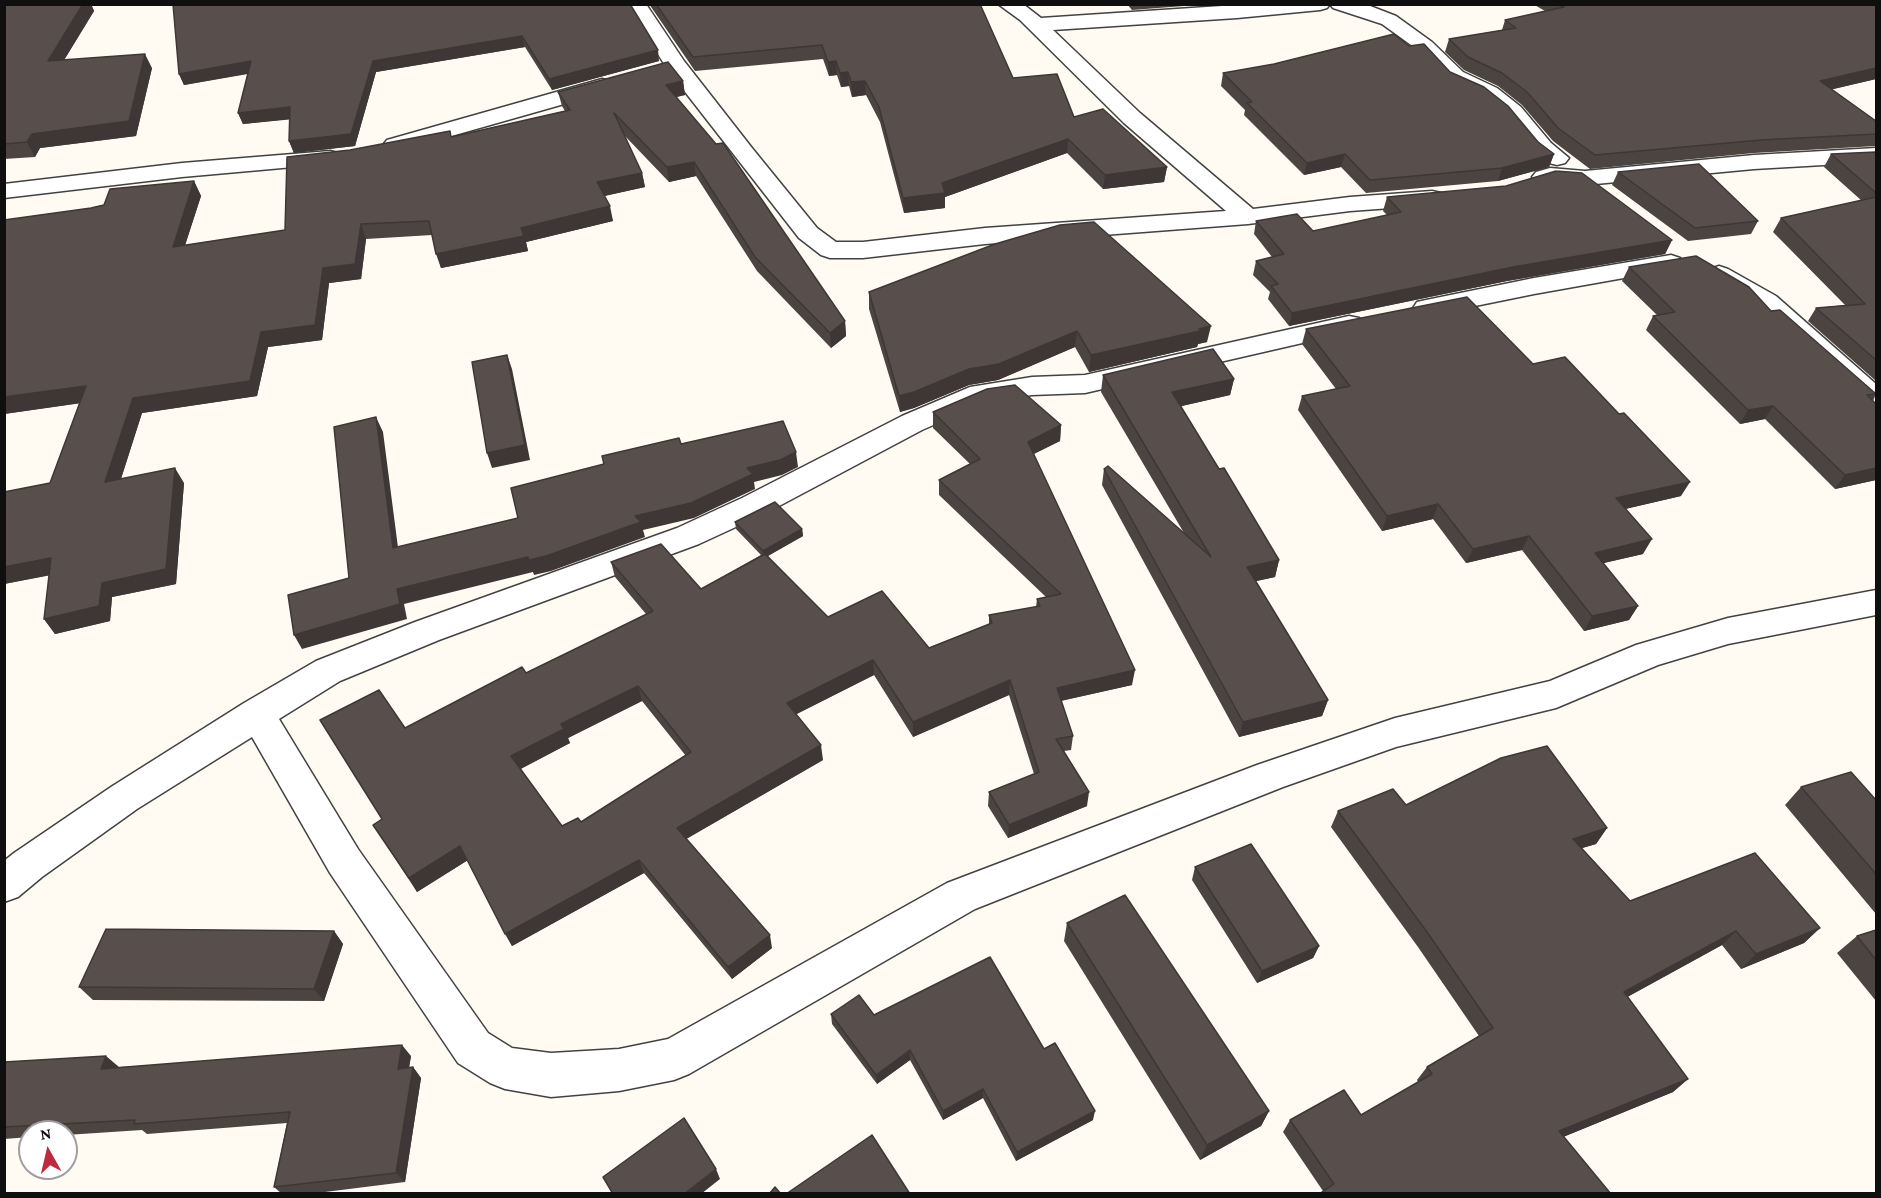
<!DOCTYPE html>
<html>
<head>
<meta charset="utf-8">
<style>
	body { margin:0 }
	#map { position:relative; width:1881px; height:1198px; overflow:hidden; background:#fffbf2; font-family:"Crimson Pro",serif }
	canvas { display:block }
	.frame { position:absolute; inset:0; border:6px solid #0f0f0f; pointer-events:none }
	.north { position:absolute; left:18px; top:1120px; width:60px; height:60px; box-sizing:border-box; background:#fff; border:2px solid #9f9f9f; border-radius:50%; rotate:352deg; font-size:16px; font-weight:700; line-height:24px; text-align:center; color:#0f0f0f }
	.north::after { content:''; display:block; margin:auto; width:21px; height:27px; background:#bd2a3d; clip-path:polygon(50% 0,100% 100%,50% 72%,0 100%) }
</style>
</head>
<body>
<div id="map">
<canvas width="1881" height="1198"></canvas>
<div class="frame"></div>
<div class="north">N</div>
</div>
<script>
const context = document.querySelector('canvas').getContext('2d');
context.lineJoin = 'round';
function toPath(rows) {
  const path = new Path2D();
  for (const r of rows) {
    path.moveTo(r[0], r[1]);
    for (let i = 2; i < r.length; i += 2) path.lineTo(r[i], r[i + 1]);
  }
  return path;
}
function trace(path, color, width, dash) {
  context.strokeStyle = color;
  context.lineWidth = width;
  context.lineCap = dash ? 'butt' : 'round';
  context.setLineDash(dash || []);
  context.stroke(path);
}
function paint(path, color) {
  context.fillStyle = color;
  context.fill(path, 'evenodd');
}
const minor = toPath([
	[626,4,646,4,684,61,752,148,817,228,836,242,863,242,985,228,1226,211,1124,123,1020,20,998,4,1023,4,1041,18,1252,4,1330,4,1327,8,1320,10,1237,18,1053,30,1140,113,1253,209,1350,197,1432,191,1441,193,1444,198,1441,203,1432,205,1350,211,1248,224,985,244,863,258,830,258,821,255,799,238,668,70,626,4],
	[1330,4,1365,4,1396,16,1432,42,1463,72,1497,88,1521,107,1551,143,1569,158,1565,163,1557,165,1549,163,1535,153,1505,117,1481,98,1447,82,1418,50,1382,24,1333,8,1330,4],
	[602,79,610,81,613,86,610,91,395,152,387,150,383,145,387,140,602,79],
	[1876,148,1876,162,1754,169,1585,185,1552,182,1544,184,1536,182,1532,177,1536,172,1550,168,1585,171,1754,155,1876,148],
	[330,151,338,153,342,158,338,163,182,177,4,198,4,184,182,163,330,151],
	[1671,255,1680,258,1684,263,1680,268,1534,294,1426,316,1417,314,1413,308,1417,302,1426,300,1534,278,1671,255],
	[1719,266,1728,269,1776,296,1876,384,1876,408,1866,406,1758,308,1710,279,1706,274,1710,269,1719,266],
	[1349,316,1359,318,1362,324,1359,330,1085,393,1032,395,986,402,922,430,764,514,699,544,439,640,340,681,279,719,358,849,488,1033,512,1048,551,1053,619,1049,668,1039,947,883,1257,765,1395,718,1550,681,1636,645,1728,618,1876,590,1876,615,1728,644,1658,665,1556,708,1396,747,1283,787,975,909,689,1074,674,1080,619,1091,551,1097,505,1089,490,1083,458,1063,330,873,252,737,137,809,42,877,18,897,4,902,4,861,14,853,111,787,244,703,316,661,415,622,677,528,742,498,902,416,970,387,1032,377,1085,375,1349,316]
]);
trace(minor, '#424242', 3);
paint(minor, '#fff');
paint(toPath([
	[4,4,91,4,94,11,64,60,152,68,136,136,40,148,35,157,4,159],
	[630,4,659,61,552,90,525,47,376,72,355,146,294,153,289,141,289,119,243,124,238,113,248,74,184,85,179,74],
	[649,4,980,4,1013,78,1074,117,1167,167,1164,182,1103,189,1067,153,945,197,945,208,904,213,880,122,866,95,852,97,849,86,841,87,837,75,829,76,823,59,695,71],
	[1127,4,1210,4,1132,10],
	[1533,4,1876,4,1876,79,1832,89,1876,121,1876,146,1754,153,1590,169,1553,141,1522,105,1498,86,1464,70,1445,52,1449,39,1502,30,1505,20,1545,11],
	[1409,46,1450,72,1554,154,1549,167,1498,181,1366,193,1341,167,1304,175,1244,115,1245,110,1221,86,1223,73],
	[683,81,685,95,676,97,845,321,846,336,831,348,757,271,696,176,669,182,624,135,642,173,645,187,604,196,613,221,526,242,528,251,441,268,432,235,366,239,361,279,329,283,322,340,268,347,257,396,142,413,121,479,184,483,176,584,112,597,110,621,55,634,44,619,49,575,4,584,4,492,50,483,80,403,4,414,4,220,91,208,194,181,201,196,185,245,285,230,350,150,450,131,451,137,565,111,562,106,558,92],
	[1876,152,1876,381,1808,321,1816,308,1845,305,1773,232,1781,218,1862,201,1824,167,1831,154],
	[1618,172,1758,221,1751,234,1688,241,1612,185],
	[1387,197,1672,240,1665,254,1507,281,1289,326,1268,299,1270,292,1253,275,1256,261,1272,257,1254,234,1256,221,1313,231,1387,215,1383,211],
	[1629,267,1771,311,1876,394,1873,401,1876,404,1876,480,1835,489,1765,419,1740,424,1646,330,1653,316,1657,315,1622,281],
	[869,292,1207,342,1198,344,1197,347,1089,372,1075,347,998,380,969,385,914,408,900,412,869,309],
	[1306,329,1533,364,1681,496,1625,509,1643,554,1603,563,1638,606,1629,620,1584,631,1522,550,1466,563,1433,519,1382,531,1298,410,1302,396,1336,389,1302,344],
	[1103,375,1234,379,1230,395,1181,406,1219,469,1279,560,1275,577,1256,581,1328,700,1322,716,1239,737,1102,485,1104,469,1184,533,1101,392],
	[933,412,1061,425,1060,441,1034,454,1132,685,1061,701,1073,736,1071,750,1064,751,1087,806,1008,838,988,806,989,792,1034,774,1009,695,913,737,874,675,796,714,823,760,686,839,772,948,732,979,644,873,512,946,468,860,417,892,373,825,382,820,405,728,526,673,646,614,615,577,611,562,701,589,761,555,736,529,735,522,802,529,803,536,768,556,828,617,929,648,989,624,989,615,1036,607,1037,599,1046,597,939,495,939,480,970,464,933,428],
	[642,701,686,756,581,822,562,826,520,769,570,743,568,738],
	[1801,787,1876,800,1876,914,1785,805],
	[1338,811,1607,828,1596,844,1582,848,1630,901,1820,928,1804,943,1741,969,1722,945,1627,997,1688,1079,1673,1092,1563,1137,1323,1191,1283,1132,1290,1120,1361,1115,1418,1082,1417,1080,1427,1067,1479,1036,1418,947,1331,827],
	[1195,867,1319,946,1313,958,1257,983,1192,880],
	[1067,923,1269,1111,1261,1126,1200,1160,1064,941],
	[1876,930,1876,1001,1837,953,1857,936],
	[334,931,343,944,324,1001,93,1000,79,987],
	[831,1014,874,1015,1044,1049,1093,1120,1016,1161,983,1098,943,1120,910,1060,877,1084,832,1024],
	[411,1056,409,1067,413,1067,421,1078,405,1182,309,1194,282,1194,274,1187,287,1123,147,1134,142,1130,66,1135,66,1132,30,1132,30,1137,4,1139,4,1062,119,1067]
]), '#4c4441');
paint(toPath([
	[83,4,91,4,94,11,55,75,48,61],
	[522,36,525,47,376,72,355,146,294,153,289,141,373,61],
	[658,50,659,61,552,90,549,79],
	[145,54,152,68,136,136,40,148,35,157,27,142,32,134],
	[251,61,256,72,184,85,179,74],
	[836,61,837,75,829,76,828,62],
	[1876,68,1876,79,1813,94,1820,81],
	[848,72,849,86,841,87,840,73],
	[683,81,685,95,668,99,666,85],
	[865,81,866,95,852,97,851,82],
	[290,107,294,119,243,124,238,113],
	[1068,139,1067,153,945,197,945,208,904,213,903,198,942,183],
	[1345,154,1341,167,1304,175,1307,163],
	[1554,154,1549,167,1498,181,1502,168],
	[694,162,696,176,669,182,667,167],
	[1167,167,1164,182,1103,189,1105,175],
	[642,173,645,187,600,197,597,182],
	[194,181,201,196,180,261,173,247],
	[610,206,613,221,526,242,528,251,441,268,436,254,521,228],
	[361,224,366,239,361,279,329,283,322,340,268,347,257,396,142,413,115,497,105,482,133,398,261,332,323,268],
	[1672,240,1665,254,1507,281,1289,326,1292,313,1513,267],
	[845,321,846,336,831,348,830,333],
	[1211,326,1207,342,1198,344,1197,347,1089,372,1091,355],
	[1077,331,1075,347,998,380,969,385,914,408,900,412,899,396,969,369],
	[507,355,512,369,530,460,492,468,487,453],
	[1234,379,1230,395,1169,409,1172,392],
	[86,386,96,401,4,414,4,397],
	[1773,406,1765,419,1740,424,1748,410],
	[376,417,383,432,400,563,393,548],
	[1061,425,1060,441,1027,457,1028,442],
	[796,452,798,467,782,475,754,482,755,489,694,518,643,530,645,537,551,571,534,575,533,572,404,604,407,619,302,649,294,635,397,589,528,557,635,516,747,468],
	[175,468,184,483,176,584,112,597,110,621,55,634,44,619,102,583],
	[1876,468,1876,480,1835,489,1845,475],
	[1690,482,1681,496,1608,513,1616,498],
	[1438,504,1433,519,1382,531,1387,516],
	[802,529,803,536,764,558,763,551],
	[1529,536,1522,550,1466,563,1473,549],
	[1652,539,1643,554,1587,567,1595,553],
	[51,558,62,573,4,584,4,567],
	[1279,560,1275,577,1243,584,1247,567],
	[1638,606,1629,620,1584,631,1592,616],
	[873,660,874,675,789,718,787,703],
	[1135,670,1132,685,1055,702,1057,688],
	[1010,680,1009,695,913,737,913,722],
	[638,686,642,701,568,738,570,743,517,771,511,756,561,724],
	[1328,700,1322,716,1239,737,1243,722],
	[821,745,823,760,681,842,677,828],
	[1089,792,1087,806,1008,838,1009,825],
	[1607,828,1596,844,1562,854,1573,839],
	[460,846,468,860,417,892,409,878],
	[639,860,644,873,512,946,505,934],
	[1820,928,1804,943,1741,969,1756,954],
	[334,931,343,944,324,1001,314,989],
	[1736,931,1722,945,1611,1006,1624,992],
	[770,935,772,948,732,979,728,967],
	[1319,946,1313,958,1257,983,1262,971],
	[402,1045,411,1056,407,1080,398,1069],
	[910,1050,910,1060,877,1084,876,1075],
	[106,1056,119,1067,115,1080,101,1069],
	[413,1067,421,1078,405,1182,396,1173],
	[1688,1079,1673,1092,1546,1144,1559,1131],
	[983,1089,983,1098,943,1120,943,1111],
	[1095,1111,1093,1120,1016,1161,1017,1152],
	[1269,1111,1261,1126,1200,1160,1207,1145],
	[716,1169,720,1179,701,1194,684,1194]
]), '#3e3735');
const building = toPath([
	[4,4,83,4,48,61,145,54,129,121,32,134,27,142,4,144,4,4],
	[173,4,630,4,658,50,549,79,522,36,373,61,351,134,289,141,290,107,238,113,251,61,179,74,173,4],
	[656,4,980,4,1013,78,1057,74,1074,117,1103,109,1167,167,1105,175,1068,139,942,183,945,193,903,198,879,107,865,81,851,82,848,72,840,73,836,61,828,62,822,45,693,57,656,4],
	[1559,4,1876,4,1876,68,1820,81,1876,121,1876,134,1761,140,1595,155,1558,128,1527,92,1502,73,1468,57,1449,39,1516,28,1505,20,1564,7,1559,4],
	[1394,34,1409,46,1424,44,1450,72,1484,87,1508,106,1538,142,1554,154,1502,168,1370,180,1345,154,1307,163,1247,103,1252,102,1223,73,1274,64,1394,34],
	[668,62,683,81,666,85,716,144,723,143,845,321,830,333,755,257,694,162,667,167,614,113,642,173,597,182,610,206,521,228,524,236,436,254,429,221,361,224,355,264,323,268,315,325,261,332,250,381,133,398,105,482,175,468,166,569,102,583,99,606,44,619,51,558,4,567,4,492,50,483,86,386,4,397,4,220,91,208,104,205,110,189,194,181,173,247,285,230,287,157,350,150,450,131,451,137,570,110,558,92,668,62],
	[1876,152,1876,193,1831,154,1876,152],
	[1699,164,1758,221,1695,228,1618,172,1699,164],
	[1556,171,1582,173,1672,240,1513,267,1292,313,1271,286,1278,284,1256,261,1284,254,1256,221,1297,214,1313,231,1401,212,1387,197,1506,186,1556,171],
	[1876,197,1876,360,1816,308,1865,304,1781,218,1876,197],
	[1094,222,1211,326,1199,329,1200,331,1091,355,1077,331,999,364,969,369,914,392,899,396,869,292,995,244,1060,225,1094,222],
	[1696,256,1749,287,1771,311,1780,310,1876,394,1867,395,1876,404,1876,468,1845,475,1773,406,1748,410,1653,316,1675,312,1629,267,1696,256],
	[1467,297,1533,364,1565,357,1619,414,1624,413,1690,482,1616,498,1652,539,1595,553,1638,606,1592,616,1529,536,1473,549,1438,504,1387,516,1302,396,1350,386,1306,329,1467,297],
	[1213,349,1234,379,1172,392,1219,469,1224,468,1279,560,1247,567,1328,700,1243,722,1104,469,1108,466,1211,557,1103,375,1213,349],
	[507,355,525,445,487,453,472,362,507,355],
	[1015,385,1061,425,1028,442,1135,670,1057,688,1073,736,1056,739,1089,792,1009,825,989,792,1039,772,1010,680,913,722,873,660,787,703,821,745,677,828,770,935,728,967,639,860,505,934,460,846,409,878,373,825,382,819,320,720,379,690,405,728,522,667,526,673,653,611,611,562,661,544,701,589,765,554,828,617,882,591,929,648,992,623,989,615,1040,606,1037,599,1061,594,939,480,980,459,933,412,987,389,1015,385],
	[638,686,691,752,581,822,578,818,562,826,511,756,564,729,561,724,638,686],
	[376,417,393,548,518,518,511,488,604,464,602,456,679,438,681,444,783,421,796,452,780,460,747,468,753,474,691,503,635,516,641,522,546,556,529,560,528,557,397,589,400,604,294,635,288,595,349,578,334,427,376,417],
	[775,502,802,529,763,551,735,522,775,502],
	[1547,746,1607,828,1573,839,1630,901,1755,853,1820,928,1756,954,1736,931,1624,992,1688,1079,1559,1131,1611,1194,1319,1194,1334,1184,1290,1120,1344,1090,1361,1115,1432,1074,1427,1067,1493,1028,1427,932,1338,811,1393,789,1406,805,1501,758,1547,746],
	[1851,772,1876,800,1876,874,1801,787,1851,772],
	[1251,844,1319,946,1262,971,1195,867,1251,844],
	[1125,895,1269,1111,1207,1145,1067,923,1125,895],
	[106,929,334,931,314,989,79,987,106,929],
	[1876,930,1876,960,1857,936,1876,930],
	[990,957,1044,1049,1055,1043,1095,1111,1017,1152,983,1089,943,1111,910,1050,876,1075,831,1014,859,995,874,1015,990,957],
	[402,1045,398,1069,413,1067,396,1173,274,1187,290,1112,134,1124,135,1120,4,1127,4,1062,106,1056,101,1069,402,1045],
	[684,1118,716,1169,684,1194,613,1194,603,1177,684,1118],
	[872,1135,910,1194,786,1194,872,1135],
	[775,1187,781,1194,769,1194,775,1187]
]);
paint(building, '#584f4c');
trace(building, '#3e3735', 1.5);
</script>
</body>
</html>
